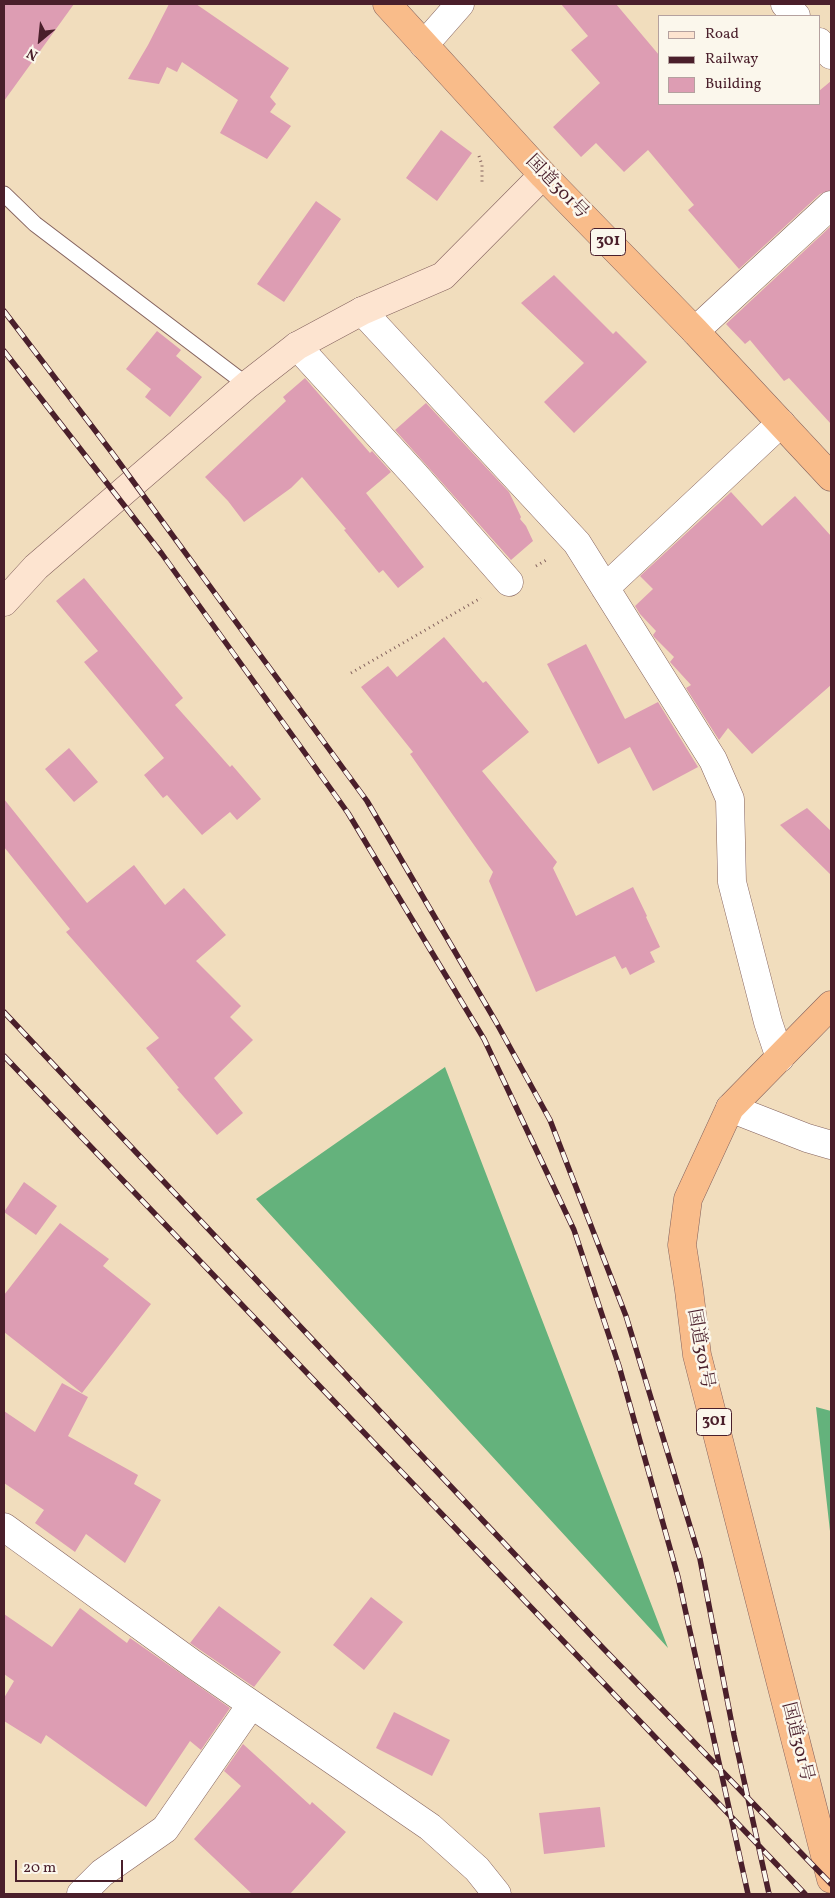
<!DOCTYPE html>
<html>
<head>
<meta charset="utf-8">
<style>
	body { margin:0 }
	#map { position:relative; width:835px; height:1898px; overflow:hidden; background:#f1ddbd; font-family:Vollkorn,serif }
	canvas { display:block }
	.frame { position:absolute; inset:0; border:5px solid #4a1f2b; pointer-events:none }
	.legend { position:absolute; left:658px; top:15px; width:162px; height:90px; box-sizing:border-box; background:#fbf7ec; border:1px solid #b4a19f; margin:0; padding:6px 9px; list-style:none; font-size:15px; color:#4a1f2b }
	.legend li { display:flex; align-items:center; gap:10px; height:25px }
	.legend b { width:25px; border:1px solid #b4a19f }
	.north { position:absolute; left:15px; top:15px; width:50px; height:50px; -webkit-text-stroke:4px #fbf7ec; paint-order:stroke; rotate:208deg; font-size:14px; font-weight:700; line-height:20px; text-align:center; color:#4a1f2b }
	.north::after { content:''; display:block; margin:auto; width:18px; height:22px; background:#4a1f2b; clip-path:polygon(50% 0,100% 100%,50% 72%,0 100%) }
	.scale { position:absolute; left:15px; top:1860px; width:108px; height:22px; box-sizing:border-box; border:2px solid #4a1f2b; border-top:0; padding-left:6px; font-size:15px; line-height:18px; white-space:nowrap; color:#4a1f2b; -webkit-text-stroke:4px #fbf7ec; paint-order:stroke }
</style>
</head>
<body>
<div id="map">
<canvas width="835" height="1898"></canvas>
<div class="frame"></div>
<ul class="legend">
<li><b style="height:6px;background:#fde4d0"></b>Road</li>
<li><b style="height:6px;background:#4a1f2b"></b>Railway</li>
<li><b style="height:14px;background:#dd9db3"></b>Building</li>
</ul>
<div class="north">N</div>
<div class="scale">20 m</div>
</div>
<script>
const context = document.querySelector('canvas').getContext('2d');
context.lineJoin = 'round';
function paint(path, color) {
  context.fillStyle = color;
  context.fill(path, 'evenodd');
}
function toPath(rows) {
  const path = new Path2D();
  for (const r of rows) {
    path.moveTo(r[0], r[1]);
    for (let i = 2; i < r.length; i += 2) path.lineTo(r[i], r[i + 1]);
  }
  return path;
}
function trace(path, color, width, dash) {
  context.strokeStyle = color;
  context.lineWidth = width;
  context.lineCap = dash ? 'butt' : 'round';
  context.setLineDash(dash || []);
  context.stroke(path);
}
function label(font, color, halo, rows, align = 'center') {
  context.font = font + ' Vollkorn,"Noto Serif JP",serif';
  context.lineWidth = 5;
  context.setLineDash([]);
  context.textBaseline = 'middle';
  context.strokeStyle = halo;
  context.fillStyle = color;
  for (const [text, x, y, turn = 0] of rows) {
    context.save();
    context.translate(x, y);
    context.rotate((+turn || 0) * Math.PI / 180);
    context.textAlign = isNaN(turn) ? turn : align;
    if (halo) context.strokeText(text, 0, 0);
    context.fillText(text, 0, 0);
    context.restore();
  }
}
paint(toPath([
	[445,1067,668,1648,256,1199],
	[816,1407,831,1411,831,1540]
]), '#64b27c');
paint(toPath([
	[4,4,74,4,4,101],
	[169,4,196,4,289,68,270,97,276,104,270,112,291,126,267,159,220,133,238,100,182,62,177,72,167,67,159,84,128,79,148,45],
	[561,4,616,4,659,55,659,104,819,104,819,91,831,81,831,190,820,194,739,269,688,210,694,205,648,150,624,172,596,143,581,157,553,127,600,83,571,50,588,36],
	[441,130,472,153,437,201,406,178],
	[316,201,341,219,284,302,257,284],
	[831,226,831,424,789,378,784,381,750,340,745,344,726,324],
	[554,275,613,334,616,331,647,362,574,433,544,402,584,363,521,303],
	[157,331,181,350,176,356,202,377,170,417,145,397,151,389,126,369],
	[305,378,370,453,372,451,391,472,366,493,424,567,398,588,383,570,379,573,344,530,346,529,302,477,291,488,244,522,228,501,205,477,286,401,283,397],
	[426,403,509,492,521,517,520,519,526,526,533,541,511,560,395,430],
	[731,492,762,526,795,496,831,536,831,685,752,754,728,728,719,740,686,688,691,685,670,662,674,657,654,637,653,635,656,631,640,614,635,606,653,589,640,576],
	[84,578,183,698,175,705,230,767,232,765,261,799,237,820,230,812,202,835,167,795,163,798,144,775,164,758,84,662,98,651,56,601],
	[444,637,483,683,486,681,529,732,482,771,557,862,553,868,576,916,633,887,647,916,646,917,660,947,650,952,655,962,630,975,626,967,622,969,615,956,536,992,489,881,493,872,410,754,413,752,361,687,388,666,397,677],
	[586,644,625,719,658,702,698,767,653,791,630,747,598,764,547,664],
	[69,748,98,782,74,802,45,769],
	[4,799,87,903,134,865,165,905,184,888,226,935,196,961,241,1006,230,1017,253,1040,214,1078,243,1113,217,1135,177,1089,179,1088,146,1048,159,1038,66,932,70,929,4,847],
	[807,808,831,831,831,875,780,825],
	[24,1182,57,1206,36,1235,4,1212],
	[60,1223,109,1259,103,1266,151,1304,82,1393,4,1332,4,1295],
	[62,1383,88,1397,68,1436,138,1475,134,1484,161,1500,125,1563,86,1534,75,1552,35,1523,44,1510,4,1483,4,1411,35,1432],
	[371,1597,403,1622,364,1670,333,1645],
	[219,1606,281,1652,254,1687,190,1643],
	[80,1608,127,1643,130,1638,230,1708,201,1750,190,1741,146,1807,46,1735,41,1744,4,1721,4,1698,14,1681,4,1674,4,1614,52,1647],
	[394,1712,450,1740,432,1776,376,1748],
	[243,1744,310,1805,312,1802,346,1832,290,1894,252,1894,194,1839,241,1786,224,1771],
	[600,1807,605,1847,544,1854,539,1813]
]), '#dd9db3');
const lane = toPath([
	[4,194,35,224,247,385]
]);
const street = toPath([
	[785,4,796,16],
	[819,42,831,55],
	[424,45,460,4],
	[362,311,577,543,713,760,730,799,732,882,768,1022,780,1058],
	[695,331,831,205],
	[297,346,415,475,509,582],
	[605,588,781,423],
	[730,1108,807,1138,831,1145],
	[4,1527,193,1664,430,1827,477,1869,497,1894],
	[81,1894,102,1873,165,1829,251,1705]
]);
const secondary = toPath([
	[4,602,36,567,247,385,297,346,362,311,443,276,543,175]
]);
const highway = toPath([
	[387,4,543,175,695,331,831,477],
	[831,1005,730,1108,688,1199,682,1245,689,1290,697,1355,831,1879]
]);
trace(lane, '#84625e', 17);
trace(street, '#84625e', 29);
trace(secondary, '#84625e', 29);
trace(highway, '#84625e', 29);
trace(toPath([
	[479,156,482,165,482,182],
	[536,566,548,559],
	[351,673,481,598]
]), '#84625e', 3, [1, 4]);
trace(lane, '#fff', 15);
trace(street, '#fff', 28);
trace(secondary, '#fde4d0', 28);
trace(highway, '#f9bc8a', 28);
const rail = toPath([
	[4,311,113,454,367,801,496,1022,550,1120,626,1316,700,1559,734,1735,769,1894],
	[4,351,162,554,348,813,484,1039,574,1230,619,1366,678,1577,748,1894],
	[4,1012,602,1647,831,1884],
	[4,1056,805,1894]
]);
trace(rail, '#4a1f2b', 5.5);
trace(rail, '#fbf7ec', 4, [11]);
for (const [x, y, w] of [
	[608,242,35],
	[714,1422,35]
]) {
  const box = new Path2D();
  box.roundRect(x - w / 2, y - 13.5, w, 27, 4);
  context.fillStyle = '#fbf7ec';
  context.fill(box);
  trace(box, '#4a1f2b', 1);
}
label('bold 16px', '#4a1f2b', null, [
	["301",608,242],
	["301",714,1422]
]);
label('18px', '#4a1f2b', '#fbf7ec', [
	["国道301号",556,188,46],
	["国道301号",699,1349,80],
	["国道301号",796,1742,76]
]);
</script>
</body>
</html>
